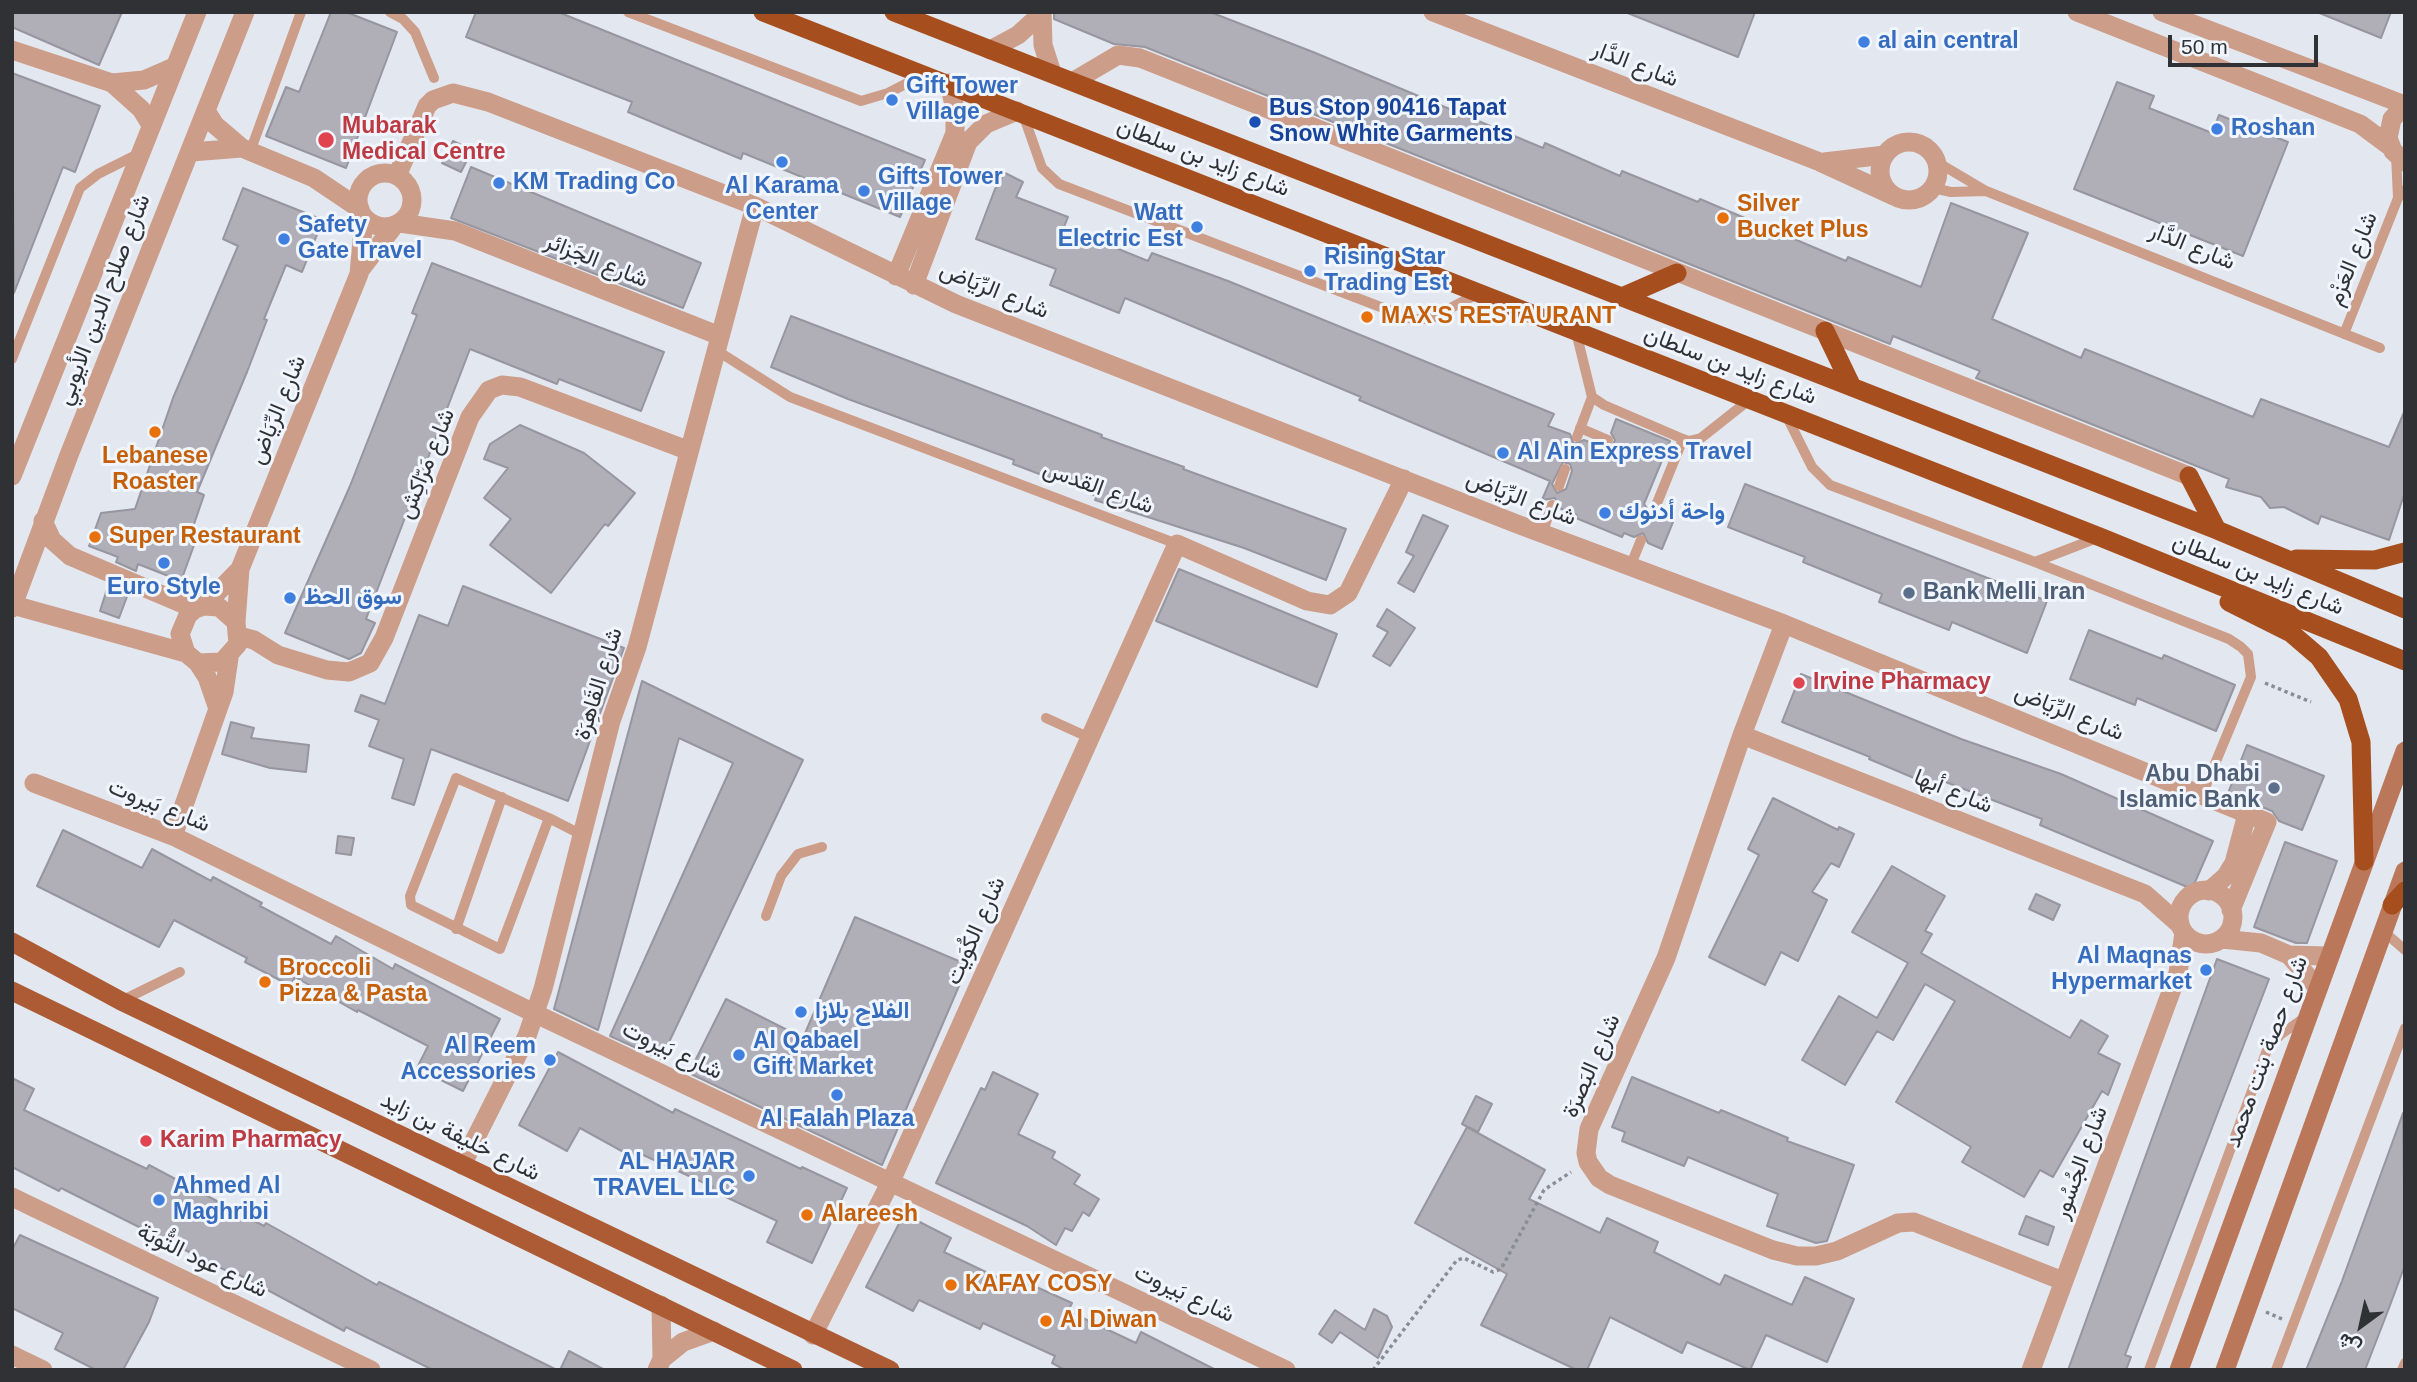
<!DOCTYPE html>
<html>
<head>
<meta charset="utf-8">
<style>
	body { margin:0 }
	#map { position:relative; width:2417px; height:1382px; overflow:hidden; background:#e3e8f0; font-family:Helvetica,Vazirmatn,sans-serif }
	canvas { display:block }
	.frame { position:absolute; inset:0; border:14px solid #2f3134; pointer-events:none }
	.north { position:absolute; left:2326px; top:1291px; width:70px; height:70px; -webkit-text-stroke:5px #f0f5fe; paint-order:stroke; rotate:213deg; font-size:19px; font-weight:700; line-height:28px; text-align:center; color:#2f3134 }
	.north::after { content:''; display:block; margin:auto; width:24px; height:32px; background:#2f3134; clip-path:polygon(50% 0,100% 100%,50% 72%,0 100%) }
	.scale { position:absolute; left:2168px; top:35px; width:150px; height:32px; box-sizing:border-box; border:4px solid #2f3134; border-top:0; padding-left:9px; font-size:21px; line-height:24px; white-space:nowrap; color:#2f3134; -webkit-text-stroke:5px #f0f5fe; paint-order:stroke }
</style>
</head>
<body>
<div id="map">
<canvas width="2417" height="1382"></canvas>
<div class="frame"></div>
<div class="north">ش</div>
<div class="scale">50 m</div>
</div>
<script>
const context = document.querySelector('canvas').getContext('2d');
context.lineJoin = 'round';
function paint(path, color) {
  context.fillStyle = color;
  context.fill(path, 'evenodd');
}
function toPath(rows) {
  const path = new Path2D();
  for (const r of rows) {
    if (r.length === 3) {
      path.moveTo(r[0] + r[2], r[1]);
      path.arc(r[0], r[1], r[2], 0, 2 * Math.PI);
      continue;
    }
    path.moveTo(r[0], r[1]);
    for (let i = 2; i < r.length; i += 2) path.lineTo(r[i], r[i + 1]);
  }
  return path;
}
function trace(path, color, width, dash) {
  context.strokeStyle = color;
  context.lineWidth = width;
  context.lineCap = dash ? 'butt' : 'round';
  context.setLineDash(dash || []);
  context.stroke(path);
}
function label(font, color, halo, rows, align = 'center') {
  context.font = font + ' Helvetica,Vazirmatn,sans-serif';
  context.lineWidth = 6;
  context.setLineDash([]);
  context.textBaseline = 'middle';
  context.strokeStyle = halo;
  context.fillStyle = color;
  for (const [text, x, y, turn = 0] of rows) {
    context.save();
    context.translate(x, y);
    context.rotate((+turn || 0) * Math.PI / 180);
    context.textAlign = isNaN(turn) ? turn : align;
    if (halo) context.strokeText(text, 0, 0);
    context.fillText(text, 0, 0);
    context.restore();
  }
}
const building = toPath([
	[12,12,122,12,99,65,12,27,12,12],
	[331,12,346,12,397,32,346,168,266,136,286,87,299,92,331,12],
	[476,12,558,12,925,160,900,217,743,153,741,159,628,112,632,102,466,37,476,12],
	[1054,12,1210,12,1313,52,1543,148,1545,143,1620,176,1622,171,1698,202,1700,199,1846,261,1848,257,1921,287,1951,203,2028,233,1992,319,2081,358,2085,349,2253,417,2261,399,2389,447,2405,410,2405,492,2389,540,2321,516,2318,524,2284,507,2270,508,2261,497,2226,487,2229,479,1976,378,1980,371,1893,336,1890,344,1145,47,1114,44,1054,19,1054,12],
	[1625,12,1755,12,1738,57,1625,12],
	[2317,12,2391,12,2381,38,2317,12],
	[12,73,100,106,75,172,63,167,14,293,12,73],
	[2117,82,2154,96,2149,108,2212,133,2219,115,2288,142,2243,256,2074,189,2117,82],
	[453,141,472,150,461,172,442,163,453,141],
	[471,167,701,263,683,308,451,218,471,167],
	[1005,173,1023,182,1016,197,1068,217,1064,227,1148,261,1152,253,1228,281,1554,414,1548,426,1570,434,1574,444,1584,440,1605,448,1612,446,1615,440,1611,433,1616,419,1670,441,1644,504,1652,515,1662,511,1675,517,1662,549,1648,543,1643,533,1634,537,1624,533,1622,537,1576,518,1577,515,1559,508,1555,498,1542,500,1550,481,1359,400,1361,397,1125,298,1119,313,1050,285,1056,269,976,239,995,189,1005,173],
	[1563,462,1570,464,1572,471,1566,489,1557,493,1552,484,1563,462],
	[243,188,323,220,302,272,286,265,264,319,267,320,247,372,197,492,204,495,192,530,197,537,181,581,138,564,136,571,116,562,118,557,89,546,101,513,135,509,173,398,238,246,223,239,243,188],
	[432,263,664,352,641,411,559,379,557,384,470,349,366,619,375,623,361,653,349,659,285,633,350,486,417,315,412,313,432,263],
	[791,316,1102,435,1101,437,1184,467,1183,469,1346,529,1326,580,1244,548,1095,500,1097,496,1013,464,1014,460,848,399,771,367,791,316],
	[520,425,584,453,635,493,608,526,605,524,551,593,490,545,511,519,484,498,508,468,484,459,490,444,520,425],
	[1745,484,2047,601,2027,653,1952,622,1949,630,1879,602,1882,594,1803,562,1805,557,1728,527,1745,484],
	[1423,515,1448,526,1414,592,1398,583,1414,556,1406,552,1423,515],
	[1179,569,1337,634,1317,687,1156,621,1179,569],
	[108,586,128,594,119,618,100,611,108,586],
	[463,586,624,648,568,801,431,749,414,805,392,798,404,759,369,746,379,720,355,711,361,695,385,704,419,615,448,626,463,586],
	[1387,609,1415,628,1390,666,1373,656,1388,632,1377,626,1387,609],
	[2089,630,2162,659,2164,655,2235,685,2216,731,2137,698,2135,705,2070,679,2089,630],
	[1801,674,1961,739,2061,774,2213,841,2192,889,2040,825,2042,819,1943,781,1940,789,1869,759,1870,757,1782,722,1801,674],
	[642,681,803,760,661,1059,610,1036,733,763,679,738,598,1030,554,1009,642,681],
	[231,722,254,728,251,738,309,745,306,772,270,768,222,754,231,722],
	[2247,745,2324,776,2302,830,2279,821,2272,811,2228,793,2247,745],
	[1773,798,1838,830,1839,827,1854,834,1839,867,1831,863,1812,892,1827,900,1798,961,1781,952,1765,985,1709,957,1759,855,1748,849,1773,798],
	[63,830,142,868,152,849,211,881,213,877,262,903,260,906,331,944,336,936,393,969,395,964,500,1019,463,1091,417,1068,428,1046,358,1010,357,1012,295,977,291,986,245,962,247,958,174,920,159,947,37,886,63,830],
	[338,836,354,838,351,855,336,853,338,836],
	[2285,842,2337,861,2307,943,2296,943,2254,927,2285,842],
	[1892,866,1945,896,1925,931,1932,934,1921,953,2070,1038,2081,1020,2108,1036,2098,1053,2120,1064,2108,1095,2102,1091,2053,1177,2040,1170,2024,1197,1962,1162,1971,1147,1896,1102,1955,1001,1925,984,1893,1040,1877,1031,1845,1085,1802,1060,1839,996,1877,1018,1908,963,1852,932,1892,866],
	[2036,894,2060,905,2053,920,2029,909,2036,894],
	[855,917,968,965,882,1165,689,1073,726,999,803,1038,855,917],
	[2217,959,2269,979,2125,1355,2131,1357,2126,1370,2068,1370,2217,959],
	[558,1052,673,1113,675,1109,801,1169,802,1167,847,1188,812,1263,767,1242,777,1221,711,1190,713,1187,641,1154,638,1160,580,1128,567,1151,519,1125,558,1052],
	[993,1072,1038,1094,1018,1134,1055,1152,1052,1158,1080,1175,1074,1184,1099,1199,1089,1216,1083,1212,1072,1231,1065,1228,1056,1245,1027,1226,936,1183,981,1088,985,1090,993,1072],
	[1632,1077,1719,1113,1721,1110,1788,1138,1787,1141,1854,1165,1827,1241,1816,1243,1767,1226,1778,1194,1688,1157,1684,1166,1622,1141,1625,1132,1612,1127,1632,1077],
	[12,1078,34,1089,24,1110,147,1169,149,1165,264,1226,266,1223,377,1285,379,1282,557,1370,433,1370,346,1327,344,1331,234,1272,233,1274,61,1188,59,1191,12,1167,12,1078],
	[1476,1096,1492,1104,1478,1132,1462,1124,1476,1096],
	[2403,1113,2405,1265,2389,1308,2365,1370,2306,1370,2342,1281,2403,1113],
	[1467,1127,1545,1170,1529,1199,1600,1233,1607,1218,1658,1242,1654,1252,1720,1285,1725,1275,1792,1305,1805,1277,1854,1299,1827,1362,1766,1335,1750,1370,1687,1342,1682,1353,1610,1317,1587,1370,1577,1370,1481,1325,1507,1274,1415,1223,1467,1127],
	[904,1214,951,1238,944,1252,1011,1284,1014,1277,1072,1303,1068,1311,1136,1343,1141,1332,1216,1370,1065,1370,1052,1363,1055,1356,983,1323,980,1329,919,1300,913,1311,866,1287,904,1214],
	[2026,1216,2054,1227,2048,1245,2019,1234,2026,1216],
	[20,1235,158,1298,149,1322,123,1370,96,1370,55,1349,63,1333,12,1308,12,1250,20,1235],
	[1374,1309,1387,1316,1392,1327,1378,1358,1340,1332,1332,1343,1319,1334,1335,1310,1365,1330,1374,1309],
	[569,1351,605,1370,560,1370,569,1351]
]);
paint(building, '#b0aeb7');
trace(building, '#97959e', 2);
trace(toPath([
	[2265,683,2311,702],
	[2266,1312,2282,1319],
	[1373,1370,1457,1260,1464,1258,1493,1272,1501,1269,1544,1190,1571,1172]
]), '#8a8d93', 3.5, [3.5, 3.5]);
trace(toPath([
	[390,12,403,19,415,32,434,78],
	[628,12,861,101,888,93,921,76],
	[1024,117,1042,168,1059,184,1412,319,1430,319,1477,294],
	[250,152,301,12],
	[2396,155,2398,198],
	[1937,162,1986,191,2380,348],
	[1933,188,1951,192,1986,191],
	[1576,332,1592,397,1604,405,1683,439,1689,441,1701,438,1749,400],
	[2344,334,2398,198,2405,190],
	[716,350,790,397,1177,544],
	[12,359,80,188,98,174,140,153],
	[1787,417,1812,467,1830,485,2035,562,2229,639,2241,647,2248,654,2251,677,2202,795],
	[1580,428,1608,440],
	[1577,437,1592,397],
	[1559,486,1565,469],
	[1655,508,1683,439],
	[1542,534,1552,505],
	[2035,562,2097,538],
	[1630,567,1641,540],
	[1046,718,1090,738],
	[549,818,500,949,411,905,410,896,456,778,549,818,582,835],
	[766,916,781,876,798,854,822,847],
	[456,929,502,797],
	[2382,930,2405,950],
	[121,1001,180,972],
	[2149,1370,2267,1050,2280,1035,2304,1018],
	[2276,1370,2405,1028],
	[2402,1370,2405,1363]
]), '#cc9d89', 10);
trace(toPath([
	[1433,12,1820,162,1894,196],
	[2077,12,2360,124,2391,147],
	[2162,12,2405,105],
	[12,50,112,83,141,109,151,125],
	[1074,81,1118,55,1140,58,2189,476],
	[112,83,144,80,174,67],
	[2405,105,2392,119,2388,138,2393,151,2405,162],
	[206,111,215,125,242,148,314,178,360,209],
	[1909,171,29],
	[191,152,242,148],
	[1824,162,1885,155],
	[385,200,27],
	[397,176,427,106,433,100,453,93,488,102,755,206,956,304,1517,524,1784,624,2267,822,2231,910],
	[400,223,455,231,720,336],
	[361,269,394,226],
	[896,276,955,133,955,109,949,83],
	[914,285,968,142,986,124,1017,111],
	[43,521,52,540,70,556,195,609],
	[13,605,186,653],
	[204,606,240,569,359,274,364,217],
	[236,622,240,569],
	[1784,624,1742,735,1666,958,1589,1129,1586,1153,1588,1162,1599,1178,1610,1185,1773,1250,1797,1256,1816,1256,1837,1251,1898,1223,1914,1222,2063,1281],
	[239,636,254,640,278,655,327,670,349,672,370,663,384,638,470,417,489,390,502,385,520,387,687,450],
	[198,663,222,662,238,644,236,622,219,607,204,606,195,609,188,615,180,634,186,653,198,663,207,677,218,709],
	[1742,735,2145,894,2180,925],
	[34,783,173,836,536,1014,1286,1370],
	[173,836,224,692,229,658],
	[2206,917,27],
	[2209,891,2226,876,2234,863,2247,814],
	[2222,939,2261,943,2289,955,2328,956],
	[2289,955,2318,988],
	[462,1165,527,1036,543,989,611,721,637,647,755,206],
	[12,1197,371,1370],
	[661,1305,662,1359],
	[813,1335,891,1181,1177,544,1307,601,1330,605,1348,593,1404,479],
	[12,1355,43,1370],
	[657,1370,662,1359,683,1342,714,1331],
	[2031,1370,2178,973,2184,933]
]), '#cc9d89', 19);
trace(toPath([
	[1042,12,1043,45,1052,73],
	[990,50,1018,35,1041,14],
	[12,476,197,12],
	[12,608,69,455,245,12]
]), '#cc9d89', 19);
trace(toPath([
	[2179,1370,2405,751],
	[2225,1370,2405,871]
]), '#bb775a', 19);
trace(toPath([
	[12,942,121,1001,890,1370],
	[12,991,793,1370]
]), '#ad5b35', 19);
trace(toPath([
	[763,12,2100,537,2405,661],
	[894,12,2217,530,2405,609],
	[1622,297,1677,273],
	[1825,331,1852,387],
	[2189,476,2217,530],
	[2296,559,2375,560,2405,552],
	[2229,602,2291,633,2319,657,2348,699,2361,742,2364,861],
	[2392,905,2405,891]
]), '#a64e1e', 19);
for (const [x, y, r, color] of [
	[1864,42,7,"#3f7fe0"],
	[892,100,7,"#3f7fe0"],
	[1255,122,7,"#1a4fb4"],
	[2217,129,7,"#3f7fe0"],
	[326,140,9,"#e0444e"],
	[782,162,7,"#3f7fe0"],
	[499,183,7,"#3f7fe0"],
	[864,191,7,"#3f7fe0"],
	[1723,218,7,"#e8710a"],
	[1197,227,7,"#3f7fe0"],
	[284,239,7,"#3f7fe0"],
	[1310,271,7,"#3f7fe0"],
	[1367,317,7,"#e8710a"],
	[155,432,7,"#e8710a"],
	[1503,453,7,"#3f7fe0"],
	[1605,513,7,"#3f7fe0"],
	[95,537,7,"#e8710a"],
	[164,563,7,"#3f7fe0"],
	[1909,593,7,"#5c6f8a"],
	[290,598,7,"#3f7fe0"],
	[1799,683,7,"#e0444e"],
	[2274,788,7,"#5c6f8a"],
	[2206,970,7,"#3f7fe0"],
	[265,982,7,"#e8710a"],
	[801,1012,7,"#3f7fe0"],
	[739,1055,7,"#3f7fe0"],
	[550,1060,7,"#3f7fe0"],
	[837,1095,7,"#3f7fe0"],
	[146,1141,7,"#e0444e"],
	[749,1176,7,"#3f7fe0"],
	[159,1200,7,"#3f7fe0"],
	[807,1215,7,"#e8710a"],
	[951,1285,7,"#e8710a"],
	[1046,1321,7,"#e8710a"]
]) {
  const dot = new Path2D();
  dot.arc(x, y, r, 0, 2 * Math.PI);
  context.fillStyle = color;
  context.fill(dot);
  trace(dot, '#f0f5fe', 2.5);
}
label('bold 23px', '#366cbe', '#f0f5fe', [
	["al ain central",1878,42],
	["Gift Tower",906,87],
	["Village",906,113],
	["Roshan",2231,129],
	["Gifts Tower",878,178],
	["Village",878,204],
	["KM Trading Co",513,183],
	["Al Karama",782,187,"center"],
	["Center",782,213,"center"],
	["Watt",1183,214,"right"],
	["Electric Est",1183,240,"right"],
	["Safety",298,226],
	["Gate Travel",298,252],
	["Rising Star",1324,258],
	["Trading Est",1324,284],
	["Al Ain Express Travel",1517,453],
	["واحة أدنوك",1619,513],
	["Euro Style",164,588,"center"],
	["سوق الحظ",304,598],
	["Al Maqnas",2192,957,"right"],
	["Hypermarket",2192,983,"right"],
	["الفلاح بلازا",815,1012],
	["Al Qabael",753,1042],
	["Gift Market",753,1068],
	["Al Reem",536,1047,"right"],
	["Accessories",536,1073,"right"],
	["Al Falah Plaza",837,1120,"center"],
	["AL HAJAR",735,1163,"right"],
	["TRAVEL LLC",735,1189,"right"],
	["Ahmed Al",173,1187],
	["Maghribi",173,1213]
], 'left');
label('23px', '#2f3134', '#f0f5fe', [
	["شارع الدَّار",1635,65,21],
	["شارع زايد بن سلطان",1203,158,21],
	["شارع الدَّار",2192,247,22],
	["شارع العَزْم",2353,259,-68],
	["شارع الجَزائر",596,261,22],
	["شارع الرِّيَاض",994,291,22],
	["شارع صلاح الدين الأيوبي",104,300,-69],
	["شارع زايد بن سلطان",1730,366,21],
	["شارع الرِّيَاض",278,410,-68],
	["شارع مَرّاكِش",427,464,-68],
	["شارع القدس",1098,488,20],
	["شارع الرِّيَاض",1521,499,21],
	["شارع زايد بن سلطان",2258,575,22],
	["شارع القَاهِرَة",599,684,-73],
	["شارع الرِّيَاض",2069,713,22],
	["شارع أبها",1953,792,22],
	["شارع بَيروت",159,806,22],
	["شارع الكُوَيت",976,931,-66],
	["شارع بَيروت",672,1051,25],
	["شارع حصة بنت محمد",2267,1052,-70],
	["شارع البَصرَة",1592,1066,-66],
	["شارع خليفة بن زايد",460,1137,26],
	["شارع الجُسُور",2081,1163,-70],
	["شارع عود التُّوبَة",202,1261,26],
	["شارع بَيروت",1184,1294,25]
]);
label('bold 23px', '#164399', '#f0f5fe', [
	["Bus Stop 90416 Tapat",1269,109],
	["Snow White Garments",1269,135]
], 'left');
label('bold 23px', '#be3a42', '#f0f5fe', [
	["Mubarak",342,127],
	["Medical Centre",342,153],
	["Irvine Pharmacy",1813,683],
	["Karim Pharmacy",160,1141]
], 'left');
label('bold 23px', '#c56008', '#f0f5fe', [
	["Silver",1737,205],
	["Bucket Plus",1737,231],
	["MAX'S RESTAURANT",1381,317],
	["Lebanese",155,457,"center"],
	["Roaster",155,483,"center"],
	["Super Restaurant",109,537],
	["Broccoli",279,969],
	["Pizza & Pasta",279,995],
	["Alareesh",821,1215],
	["KAFAY COSY",965,1285],
	["Al Diwan",1060,1321]
], 'left');
label('bold 23px', '#4e5e75', '#f0f5fe', [
	["Bank Melli Iran",1923,593],
	["Abu Dhabi",2260,775,"right"],
	["Islamic Bank",2260,801,"right"]
], 'left');
</script>
</body>
</html>
